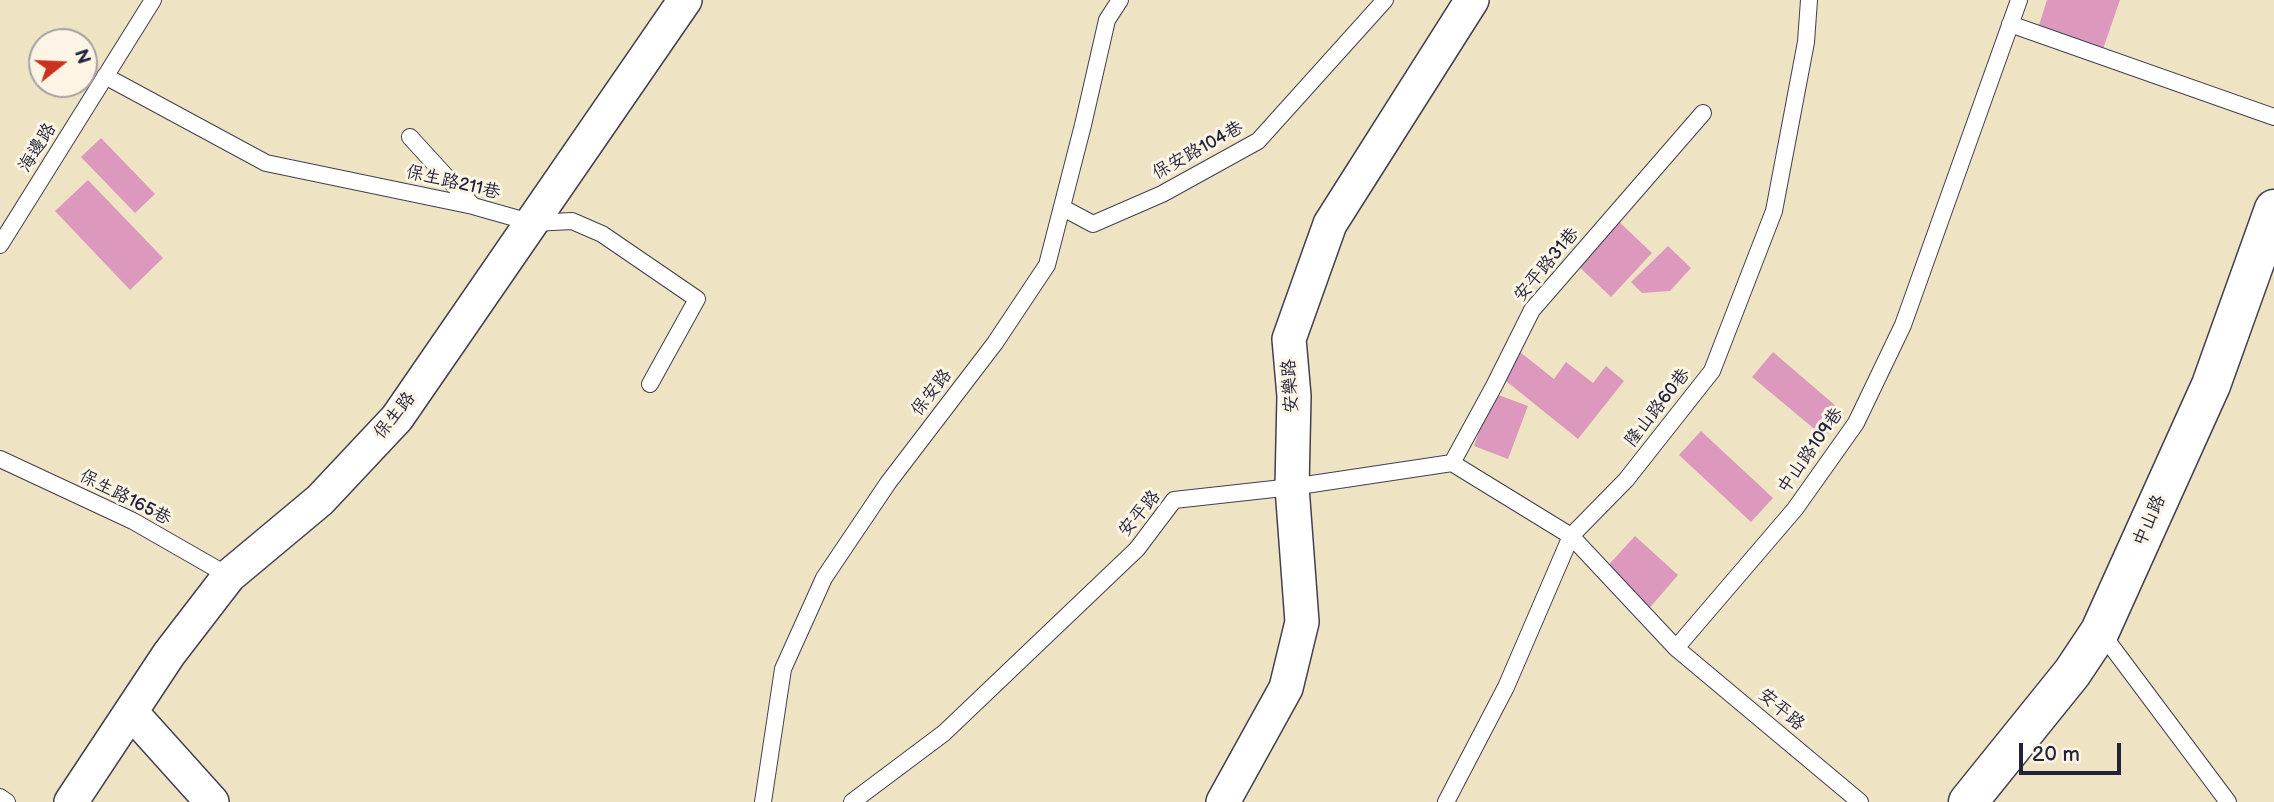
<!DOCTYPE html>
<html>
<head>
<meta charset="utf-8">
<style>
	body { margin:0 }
	#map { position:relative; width:2274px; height:802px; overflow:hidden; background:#eee4c4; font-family:"Balsamiq Sans",sans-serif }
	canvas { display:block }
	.north { position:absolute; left:28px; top:28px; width:70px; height:70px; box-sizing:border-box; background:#fcf5e5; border:2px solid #a5a1a1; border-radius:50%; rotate:72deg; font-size:19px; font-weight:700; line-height:28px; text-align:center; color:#22223b }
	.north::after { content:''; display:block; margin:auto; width:24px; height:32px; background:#c8321e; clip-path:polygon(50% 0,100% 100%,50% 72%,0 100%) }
	.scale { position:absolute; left:2019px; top:743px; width:102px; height:32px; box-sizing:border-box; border:4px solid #22223b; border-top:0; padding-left:9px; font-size:21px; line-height:24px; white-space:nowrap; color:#22223b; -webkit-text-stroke:5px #fcf5e5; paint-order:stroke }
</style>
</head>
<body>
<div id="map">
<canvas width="2274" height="802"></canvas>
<div class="north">N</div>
<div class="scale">20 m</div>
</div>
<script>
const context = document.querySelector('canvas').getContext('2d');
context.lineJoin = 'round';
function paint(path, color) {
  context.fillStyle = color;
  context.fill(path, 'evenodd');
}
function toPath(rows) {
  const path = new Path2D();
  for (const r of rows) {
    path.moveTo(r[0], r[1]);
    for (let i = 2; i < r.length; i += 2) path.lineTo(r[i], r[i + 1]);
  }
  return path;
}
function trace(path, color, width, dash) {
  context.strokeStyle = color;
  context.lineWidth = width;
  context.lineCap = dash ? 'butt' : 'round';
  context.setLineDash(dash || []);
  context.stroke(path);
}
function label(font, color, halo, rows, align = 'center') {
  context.font = font + ' "Balsamiq Sans","LXGW WenKai TC",sans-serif';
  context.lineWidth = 6;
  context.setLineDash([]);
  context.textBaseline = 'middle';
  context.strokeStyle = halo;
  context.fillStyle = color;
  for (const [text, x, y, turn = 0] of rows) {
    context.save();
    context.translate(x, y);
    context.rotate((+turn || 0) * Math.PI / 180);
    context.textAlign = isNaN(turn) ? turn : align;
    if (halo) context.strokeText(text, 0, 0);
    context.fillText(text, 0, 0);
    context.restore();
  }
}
paint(toPath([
	[2047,0,2120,0,2103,49,2039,25],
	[101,138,155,194,135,213,81,157],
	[88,180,163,258,130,290,55,211],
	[1613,216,1652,253,1611,297,1572,260],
	[1668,246,1691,268,1670,291,1642,293,1631,282],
	[1520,352,1554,379,1566,362,1593,383,1606,366,1624,381,1578,439,1501,377],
	[1773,352,1844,413,1824,437,1752,377],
	[1493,393,1528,406,1508,459,1474,446],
	[1701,431,1773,498,1751,522,1679,455],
	[1635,536,1678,575,1647,611,1603,571]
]), '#dd99bd');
const service = toPath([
	[2010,24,2274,117],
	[105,76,266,163,473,206,533,223,572,221,602,234,697,299,650,384],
	[410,137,473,206],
	[1063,208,1093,224,1162,194,1258,141,1385,0],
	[0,245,153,0],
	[0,459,133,521,229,576],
	[1452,463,1494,386,1532,310,1703,113],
	[2100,631,2228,802],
	[1676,648,1860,802],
	[0,797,7,802],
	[763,802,783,669,824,578,888,483,995,343,1047,265,1083,125,1107,20,1120,0],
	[852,802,944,733,1137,549,1174,500,1292,487,1452,463,1571,536,1676,648,1795,509,1856,423,1903,325,2019,0],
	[1446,802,1506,687,1571,536,1626,480,1712,371,1774,211,1806,42,1809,0]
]);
const minor = toPath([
	[131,712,212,802],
	[71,802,169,654,229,576,320,500,397,418,685,0],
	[1223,802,1286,688,1302,622,1292,487,1294,396,1289,339,1330,224,1472,0]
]);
const tertiary = toPath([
	[1968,802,2072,673,2100,631,2211,385,2274,209]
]);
trace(service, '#413f50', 18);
trace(minor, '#413f50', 36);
trace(tertiary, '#413f50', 41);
trace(service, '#fff', 16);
trace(minor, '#fff', 33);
trace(tertiary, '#fff', 38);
label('18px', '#22223b', '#fcf5e5', [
	["海邊路",38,148,-58],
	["保安路104巷",1198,151,-29],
	["保生路211巷",453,183,13],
	["安平路31巷",1547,265,-50],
	["安樂路",1291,386,-93],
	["保安路",932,393,-52],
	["隆山路60巷",1658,408,-52],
	["保生路",395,416,-51],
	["中山路109巷",1811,451,-55],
	["保生路165巷",125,498,27],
	["安平路",1140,514,-50],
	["中山路",2150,521,-66],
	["安平路",1781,710,40]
]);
</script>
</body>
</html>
